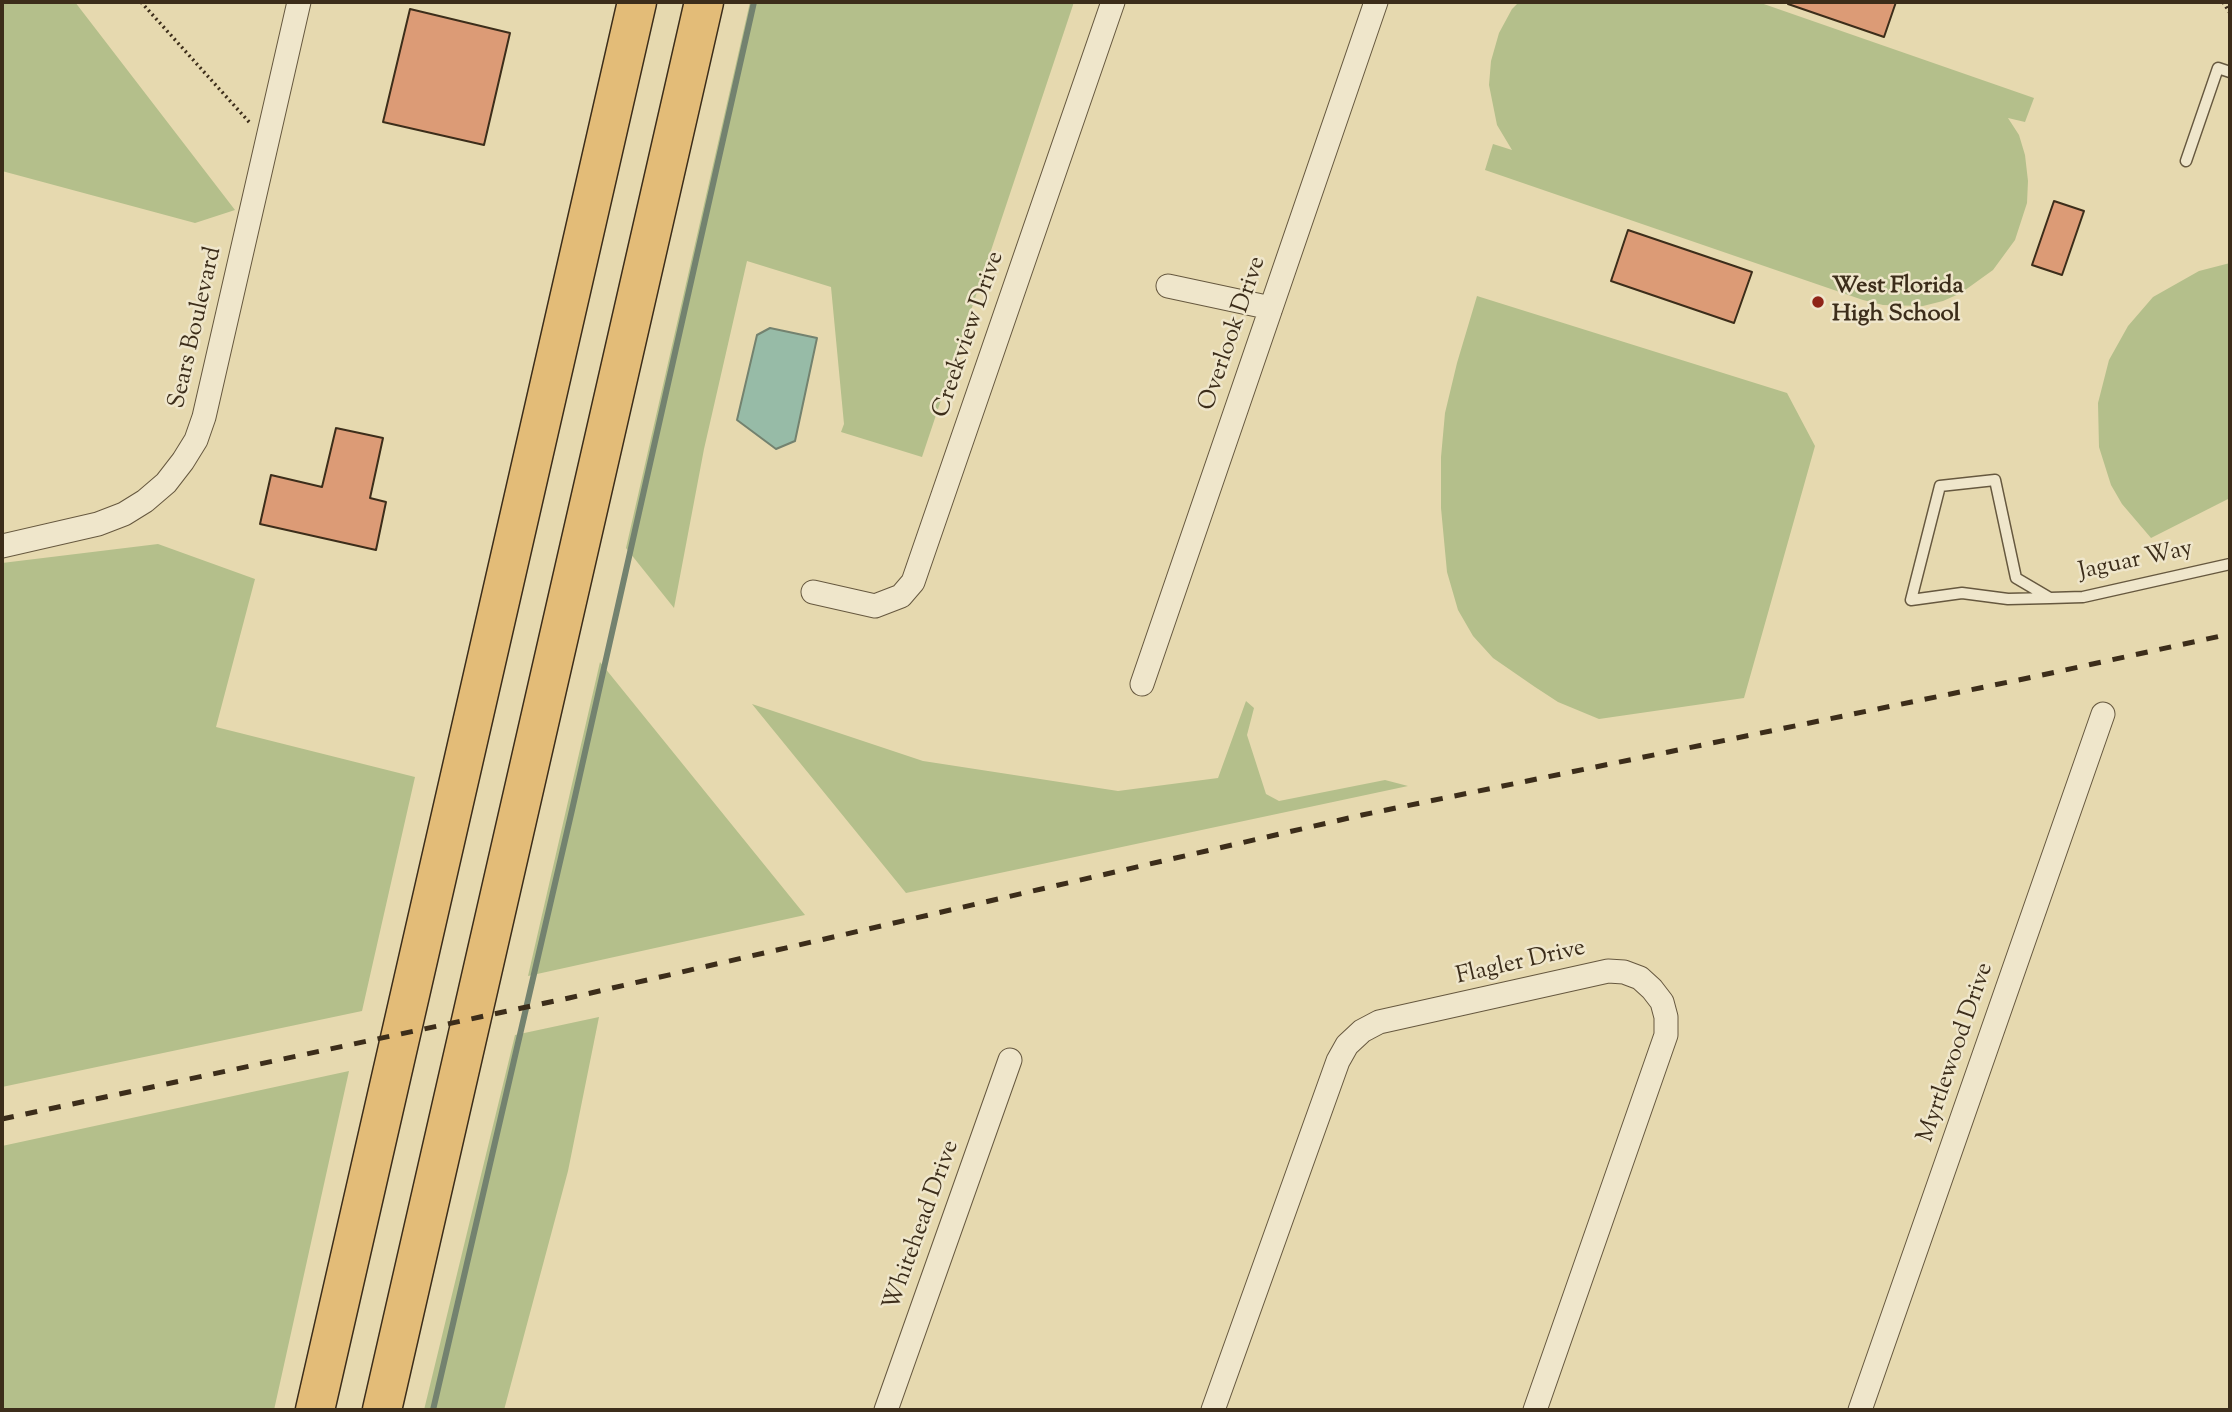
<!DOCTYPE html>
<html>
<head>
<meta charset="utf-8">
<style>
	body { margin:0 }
	#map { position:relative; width:2232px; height:1412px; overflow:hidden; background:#e6d9af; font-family:"Sorts Mill Goudy",serif }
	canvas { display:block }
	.frame { position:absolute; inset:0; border:4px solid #3c2d1a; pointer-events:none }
</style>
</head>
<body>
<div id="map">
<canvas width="2232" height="1412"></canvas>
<div class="frame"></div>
</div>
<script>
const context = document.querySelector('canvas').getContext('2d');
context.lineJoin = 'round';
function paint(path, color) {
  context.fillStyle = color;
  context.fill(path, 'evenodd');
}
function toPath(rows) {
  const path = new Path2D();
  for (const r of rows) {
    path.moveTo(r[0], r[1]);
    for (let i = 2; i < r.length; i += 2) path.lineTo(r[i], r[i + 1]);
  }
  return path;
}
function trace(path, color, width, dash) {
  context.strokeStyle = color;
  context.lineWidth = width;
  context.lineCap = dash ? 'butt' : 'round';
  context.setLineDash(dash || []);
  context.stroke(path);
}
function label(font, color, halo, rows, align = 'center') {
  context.font = font + ' "Sorts Mill Goudy",serif';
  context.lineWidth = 5;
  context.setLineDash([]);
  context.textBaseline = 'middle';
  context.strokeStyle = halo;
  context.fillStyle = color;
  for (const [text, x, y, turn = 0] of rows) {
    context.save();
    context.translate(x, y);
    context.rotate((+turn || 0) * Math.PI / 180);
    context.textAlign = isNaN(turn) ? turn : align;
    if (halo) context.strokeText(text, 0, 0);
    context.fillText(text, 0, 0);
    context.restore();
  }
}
paint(toPath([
	[2,2,75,2,235,210,195,223,2,171],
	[750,2,1074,2,922,457,841,432,844,424,831,287,747,261,704,449,674,608,626,548],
	[1519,2,1758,2,2034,98,2025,122,2008,118,2019,135,2025,155,2028,181,2027,203,2015,240,1993,270,1961,293,1943,301,1923,306,1883,305,1863,300,1485,170,1493,144,1512,150,1497,125,1489,85,1491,61,1499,33,1512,9],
	[2230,263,2230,498,2151,538,2122,504,2111,485,2099,447,2098,403,2109,360,2128,326,2153,297,2199,271],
	[1477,296,1787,393,1815,446,1744,698,1599,719,1558,702,1535,687,1493,658,1473,636,1458,610,1447,572,1441,508,1441,457,1445,413,1457,363],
	[158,544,255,579,216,727,415,777,362,1011,2,1087,2,563],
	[600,662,805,915,528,976],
	[1246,701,1254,708,1247,735,1266,794,1279,801,1385,780,1408,786,906,893,752,704,923,761,1118,791,1218,778],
	[599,1017,568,1171,504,1410,424,1410,515,1035],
	[349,1071,274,1410,2,1410,2,1146]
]), '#b4bf8b');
const water = toPath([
	[770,328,817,338,795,441,776,449,737,420,757,335,770,328]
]);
paint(water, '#97bba7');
trace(water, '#73826f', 2);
trace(toPath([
	[433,1410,572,810,754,2]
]), '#73826f', 6);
const building = toPath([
	[1789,2,1896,2,1884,37,1788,4,1789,2],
	[410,9,510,33,484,145,383,122,410,9],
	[2054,201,2084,211,2062,275,2032,265,2054,201],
	[1628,230,1752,272,1734,323,1611,281,1628,230],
	[336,428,383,438,370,498,386,502,376,550,260,524,271,475,322,487,336,428]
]);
paint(building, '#dc9b76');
trace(building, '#3c2d1a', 2);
const service = toPath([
	[2186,161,2218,68,2230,72],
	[2050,598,2016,578,1995,480,1940,486,1911,600,1962,593,2008,599,2050,598,2083,597,2230,564]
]);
const minor = toPath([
	[1168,286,1271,308],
	[2,546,98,524,124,514,145,501,166,483,183,461,196,440,204,417,299,2],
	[813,592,875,606,901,596,913,582,1113,2],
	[1142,684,1376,2],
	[886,1410,1010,1060],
	[1213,1410,1338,1061,1347,1045,1362,1031,1379,1022,1608,971,1624,972,1640,978,1652,989,1662,1002,1666,1017,1666,1035,1535,1410],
	[1860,1410,2103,714]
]);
const motorway = toPath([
	[315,1410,637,2],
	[382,1410,704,2]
]);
trace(service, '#66583f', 13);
trace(minor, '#66583f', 25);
trace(motorway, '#3c2d1a', 41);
trace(toPath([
	[141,2,250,123],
	[2223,2,2230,13]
]), '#3c2d1a', 3.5, [2, 3.5]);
trace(service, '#efe6cb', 10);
trace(minor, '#efe6cb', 23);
trace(motorway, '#e3bc78', 38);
trace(toPath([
	[2,1119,569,998,1362,815,2033,677,2230,634]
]), '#3c2d1a', 5, [12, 12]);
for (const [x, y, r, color] of [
	[1818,302,7,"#8f2418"]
]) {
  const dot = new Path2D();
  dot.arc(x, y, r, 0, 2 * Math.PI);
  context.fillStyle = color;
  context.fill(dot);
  trace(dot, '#efe6cb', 2.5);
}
label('bold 24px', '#3c2d1a', '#efe6cb', [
	["West Florida",1832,288],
	["High School",1832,316]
], 'left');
label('24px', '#3c2d1a', '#efe6cb', [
	["Sears Boulevard",197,328,-77],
	["Overlook Drive",1234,334,-71],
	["Creekview Drive",970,335,-71],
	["Jaguar Way",2136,562,-12],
	["Flagler Drive",1521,964,-13],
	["Myrtlewood Drive",1957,1053,-71],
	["Whitehead Drive",923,1226,-70]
]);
</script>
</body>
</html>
